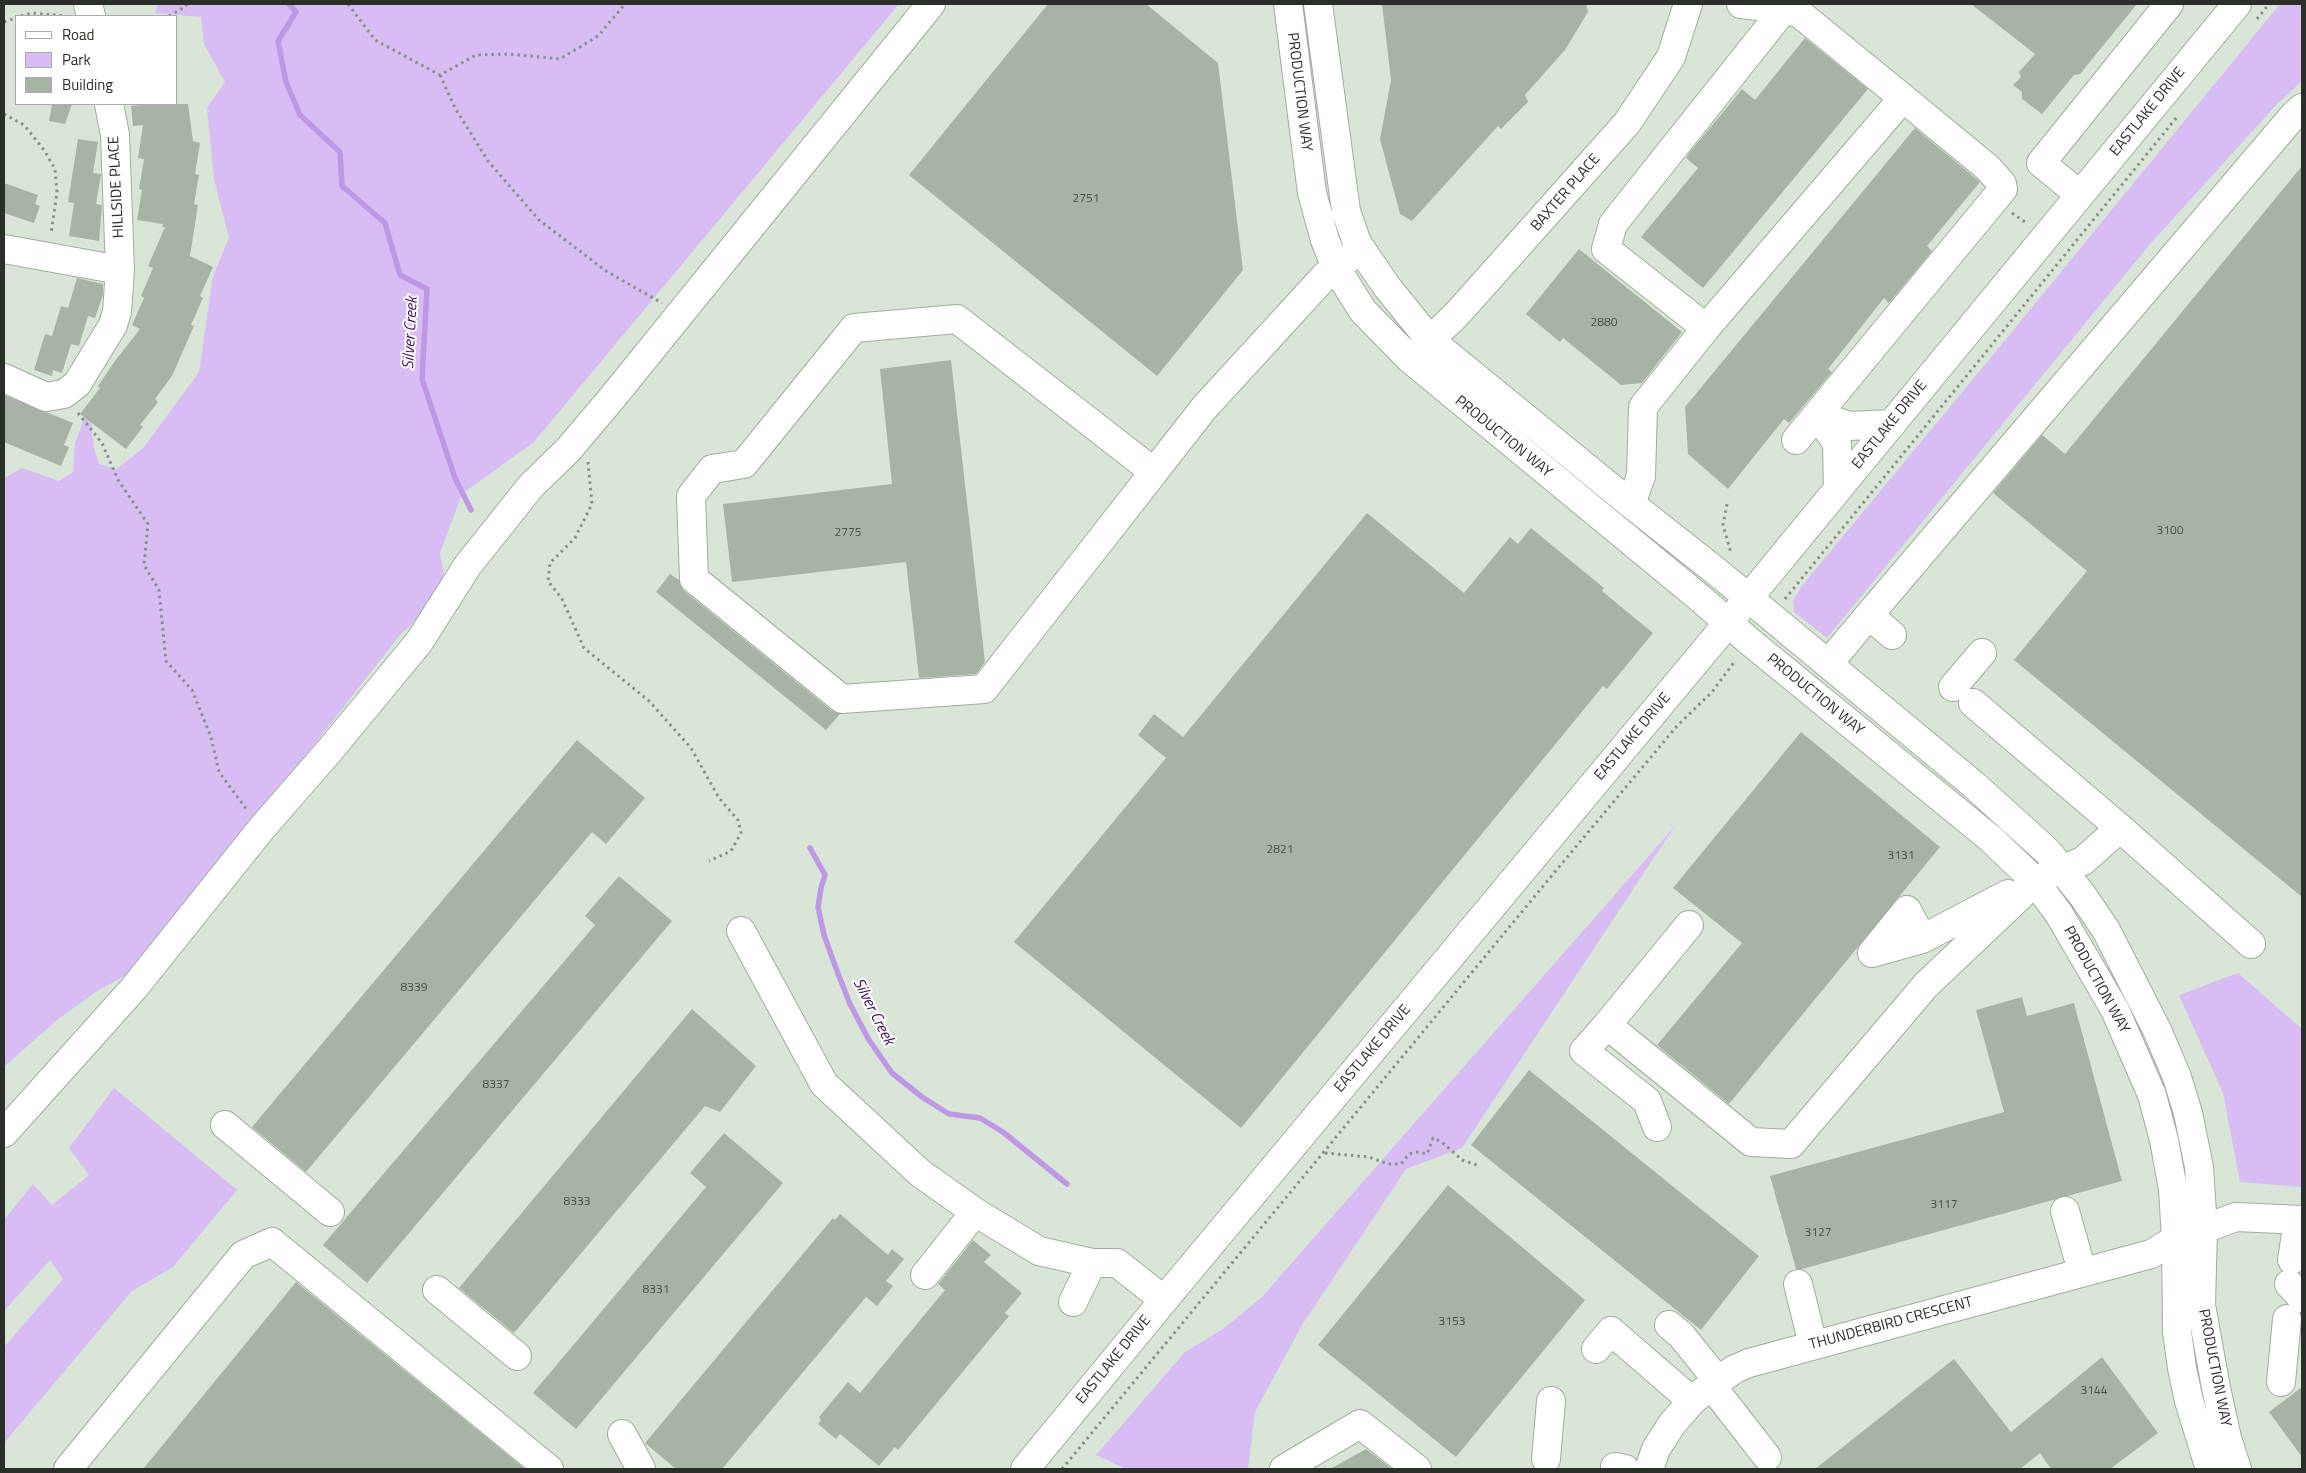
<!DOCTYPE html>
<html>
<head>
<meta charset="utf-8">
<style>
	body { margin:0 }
	#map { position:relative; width:2306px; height:1473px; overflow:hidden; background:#d9e6d7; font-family:"Titillium Web",sans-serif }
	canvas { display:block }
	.frame { position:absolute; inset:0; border:5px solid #2a2f29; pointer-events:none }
	.legend { position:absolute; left:15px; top:15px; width:162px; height:90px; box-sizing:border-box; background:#fff; border:1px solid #aaaca9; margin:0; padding:6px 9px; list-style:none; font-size:15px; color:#2a2f29 }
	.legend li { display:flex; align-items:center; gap:10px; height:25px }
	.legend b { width:25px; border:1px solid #aaaca9 }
</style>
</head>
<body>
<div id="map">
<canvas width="2306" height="1473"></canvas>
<div class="frame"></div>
<ul class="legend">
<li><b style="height:6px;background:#fff"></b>Road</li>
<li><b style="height:14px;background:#d7bdf4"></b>Park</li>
<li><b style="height:14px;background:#a7b4a5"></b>Building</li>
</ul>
</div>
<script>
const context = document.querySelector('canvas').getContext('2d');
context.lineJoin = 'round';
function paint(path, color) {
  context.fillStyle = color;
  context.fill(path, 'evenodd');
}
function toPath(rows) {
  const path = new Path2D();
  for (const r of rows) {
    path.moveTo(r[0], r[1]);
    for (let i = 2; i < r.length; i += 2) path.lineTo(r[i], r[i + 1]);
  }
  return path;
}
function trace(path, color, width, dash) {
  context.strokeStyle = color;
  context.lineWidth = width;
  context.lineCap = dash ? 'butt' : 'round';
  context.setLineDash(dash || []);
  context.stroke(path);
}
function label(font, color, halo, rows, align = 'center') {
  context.font = font + ' "Titillium Web",sans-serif';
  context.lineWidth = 4;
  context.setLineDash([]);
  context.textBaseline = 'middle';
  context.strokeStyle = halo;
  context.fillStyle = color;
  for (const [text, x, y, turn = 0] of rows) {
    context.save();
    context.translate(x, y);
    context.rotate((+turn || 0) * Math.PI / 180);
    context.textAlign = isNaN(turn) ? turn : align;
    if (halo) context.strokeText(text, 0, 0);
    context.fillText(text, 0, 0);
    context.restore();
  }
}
paint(toPath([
	[158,4,899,4,534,442,462,494,440,553,447,590,399,636,140,968,97,991,57,1020,4,1067,4,478,22,468,59,481,73,472,75,444,84,418,91,421,93,444,99,464,117,469,144,447,199,372,213,276,229,238,214,179,207,108,225,82,204,44,201,17,155,13],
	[2280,4,2302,4,2302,81,2278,103,2151,243,1827,638,1794,612,1793,600,1801,587,2002,344],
	[1675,826,1462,1148,1406,1169,1302,1325,1255,1412,1248,1469,1126,1469,1096,1455,1185,1352,1223,1329,1261,1298],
	[2238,973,2302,1029,2302,1187,2240,1182,2223,1093,2179,995],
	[114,1088,237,1190,173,1267,132,1291,4,1443,4,1347,63,1279,50,1260,4,1311,4,1220,33,1184,52,1205,89,1175,69,1148]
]), '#d7bdf4');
trace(toPath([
	[289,4,296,12,278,41,286,82,300,115,340,152,342,186,385,223,400,275,427,289,422,379,455,478,471,510],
	[810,848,825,875,821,888,818,907,824,935,837,971,850,1004,869,1040,892,1073,922,1097,949,1114,980,1118,1003,1132,1067,1184]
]), '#be98e5', 5.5);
paint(toPath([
	[1048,4,1146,4,1218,63,1243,270,1157,376,909,175],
	[1382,4,1586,4,1588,12,1565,50,1525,95,1528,102,1501,129,1498,126,1412,221,1400,214,1380,139,1391,80],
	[1971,4,2137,4,2080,74,2074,75,2042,114,2022,99,2022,92,2013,85,2021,77,2019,72,2035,54],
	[1805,38,1868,89,1703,288,1641,237,1698,168,1686,158,1690,152,1742,89,1755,100],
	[52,104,72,104,65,124,49,121],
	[150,104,188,104,193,141,200,143,195,174,199,175,194,204,198,205,190,256,213,267,200,296,203,298,191,325,194,326,172,376,155,399,158,402,140,425,143,427,126,449,80,414,100,388,98,386,115,361,140,329,132,325,144,298,141,296,153,268,148,266,165,227,162,227,163,224,137,220,142,190,139,189,144,159,138,158,143,125,133,126,131,106],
	[1915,128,1980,182,1927,246,1932,251,1889,303,1884,298,1828,369,1832,372,1789,423,1784,419,1728,489,1688,454,1685,407],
	[78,139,98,142,93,173,101,174,96,204,102,205,99,241,69,236,74,203,68,202],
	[2302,166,2302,897,2014,660,2087,571,1993,493,2042,435,2065,454],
	[4,183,38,195,35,204,40,206,34,223,4,213],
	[1579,249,1682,332,1642,383,1621,385,1563,338,1560,342,1526,314],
	[77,278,103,284,103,295,95,318,88,316,79,346,71,344,62,373,53,370,52,376,34,370,45,334,52,336,61,306,68,308],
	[951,360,985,662,976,674,919,678,906,562,732,582,723,504,892,484,880,369],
	[4,395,73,423,64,445,69,447,61,466,4,442],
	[1367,513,1464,593,1510,537,1518,544,1531,528,1604,588,1602,591,1653,633,1607,689,1603,686,1241,1128,1014,942,1166,758,1138,735,1154,714,1183,737],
	[670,574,679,580,684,591,832,711,840,714,826,730,656,592],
	[1801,732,1940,847,1729,1104,1657,1045,1742,943,1673,888],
	[577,740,645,798,606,844,592,832,306,1172,252,1127],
	[619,876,672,921,367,1283,323,1245,595,925,585,916],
	[2022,997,2027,1016,2074,1003,2122,1181,1802,1269,1796,1269,1770,1176,2004,1112,1976,1010],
	[692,1009,756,1066,720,1112,705,1106,514,1333,459,1288],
	[1529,1070,1759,1256,1701,1330,1471,1145],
	[724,1133,783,1183,576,1429,533,1393,706,1187,690,1173],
	[1448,1185,1585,1300,1456,1457,1318,1345],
	[840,1214,888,1255,892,1249,904,1259,886,1281,893,1286,877,1306,866,1297,722,1469,676,1469,645,1443,833,1218,835,1220],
	[973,1240,991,1255,984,1262,1022,1293,1005,1313,1009,1316,898,1450,895,1447,879,1466,840,1434,836,1439,818,1424,821,1420,819,1417,848,1382,860,1393,945,1290,938,1284],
	[296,1282,525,1469,143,1469],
	[2102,1357,2158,1433,2110,1469,2051,1469,2040,1453,2020,1469,1815,1469,1954,1359,2011,1432],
	[2302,1387,2302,1457,2269,1412],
	[1366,1449,1392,1469,1330,1469]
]), '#a7b4a5');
const minor = toPath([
	[88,4,91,16],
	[1288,4,1312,193,1325,240,1336,268,1363,311,1410,359,1701,599,1749,641,1991,839,2034,880,2059,914,2115,1010,2152,1095,2164,1140,2173,1189,2176,1239,2177,1332,2182,1368,2189,1401,2210,1469],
	[1318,4,1346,211,1357,243,1387,287,1430,340,1631,504,1722,576,1974,785,2048,852,2083,896,2106,930,2157,1030,2177,1077,2188,1113,2199,1167,2203,1229,2201,1305,2216,1388,2227,1438,2237,1469],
	[1784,9,1800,14,1914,107,1988,168,2002,184,2003,189,1796,440],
	[2080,195,2041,163,2169,4],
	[4,249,120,270],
	[957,319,1154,472,984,689,842,699,694,579,691,496,712,469,744,464,854,328,957,319],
	[1706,328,1903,98],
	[1418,352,1458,313,1627,123,1671,57,1688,4],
	[4,378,46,397,64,394,77,384,113,325,117,312,120,270,115,135,109,104],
	[1817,415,1837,443,1838,489],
	[1817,415,1849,426,1892,424],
	[1154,472,1204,408,1325,276,1349,258],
	[1631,504,1641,476,1643,407,1706,328,1606,249,1613,224,1784,9,1741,4],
	[1869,615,2294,115,2302,108],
	[1828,664,1869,615,1892,635],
	[1953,687,1982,653],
	[1973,703,2120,828,2083,861,2047,875],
	[2120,828,2251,944],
	[1689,925,1607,1025,1751,1142,1791,1144,1926,985,2021,895,2034,880],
	[741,931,824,1084,920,1173,975,1212,1039,1251,1092,1263,1117,1263,1164,1300],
	[1872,953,1922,939,2008,894],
	[1872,953,1907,910,1922,939],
	[1607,1025,1584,1051,1647,1101,1657,1127],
	[225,1125,330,1212],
	[4,1133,134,988,262,828,330,750,419,642,468,565,531,486,568,450,612,398,931,4],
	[2065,1211,2082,1271],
	[2292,1260,2298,1220],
	[925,1275,975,1212],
	[1798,1284,1813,1345],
	[2289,1284,2302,1298],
	[437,1290,517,1356],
	[1073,1302,1092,1263],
	[1669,1325,1681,1335,1718,1381],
	[1596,1349,1611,1331,1692,1401],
	[2281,1382,2287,1319],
	[1711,1385,1767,1457],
	[622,1434,641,1469],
	[1546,1459,1551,1401],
	[1615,1467,1625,1469],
	[68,1469,243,1255,272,1242,549,1469],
	[1025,1469,1164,1300,1713,641,2237,4],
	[1284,1469,1360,1424,1417,1469],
	[1649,1469,1656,1449,1672,1424,1692,1401,1711,1385,1735,1369,1749,1363,2151,1254,2176,1239,2236,1217,2302,1220]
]);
trace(minor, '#a0ad9e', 30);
trace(toPath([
	[348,4,375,40,440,75,476,55,509,54,560,59,598,36,625,4],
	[21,16,32,13,66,16],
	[169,16,185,7,187,4],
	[2257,19,2269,4],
	[4,22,16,18],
	[440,75,455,108,488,161,539,220,606,271,662,303],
	[4,114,24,125,44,150,55,169,57,192,51,234],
	[2012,213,2028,224],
	[78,413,102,443,118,480,148,524,144,565,159,590,166,661,192,690,211,737,219,772,247,810],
	[588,462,592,504,575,538,550,563,548,581,562,599,584,648,649,701,691,748,719,798,738,820,741,833,731,851,709,861],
	[1727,504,1723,525,1731,553],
	[1785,599,2177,117],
	[1325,1153,1369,1157,1388,1164,1401,1164,1409,1154,1417,1152,1427,1154,1433,1138,1442,1142,1462,1160,1477,1165],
	[1062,1469,1554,873,1677,726,1712,692,1735,661]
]), '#889187', 3, [2.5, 4]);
trace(minor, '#fff', 28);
label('12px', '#495048', null, [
	["2751",1086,199],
	["2880",1604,323],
	["3100",2170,531],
	["2775",848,533],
	["2821",1280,850],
	["3131",1901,856],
	["8339",414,988],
	["8337",496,1085],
	["8333",577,1202],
	["3117",1944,1205],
	["3127",1818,1233],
	["8331",656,1290],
	["3153",1452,1322],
	["3144",2094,1391]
]);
label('15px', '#2a2f29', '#fff', [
	["PRODUCTION WAY",1299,92,83],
	["EASTLAKE DRIVE",2148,112,-51],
	["HILLSIDE PLACE",117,187,-93],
	["BAXTER PLACE",1566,193,-49],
	["EASTLAKE DRIVE",1890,425,-51],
	["PRODUCTION WAY",1503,437,39],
	["PRODUCTION WAY",1815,695,39],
	["EASTLAKE DRIVE",1633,737,-50],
	["PRODUCTION WAY",2096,980,61],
	["EASTLAKE DRIVE",1373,1049,-50],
	["THUNDERBIRD CRESCENT",1891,1324,-15],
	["EASTLAKE DRIVE",1114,1360,-51],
	["PRODUCTION WAY",2214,1368,79]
]);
label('italic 16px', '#420966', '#fff', [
	["Silver Creek",411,333,-87],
	["Silver Creek",873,1012,63]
]);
</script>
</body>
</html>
